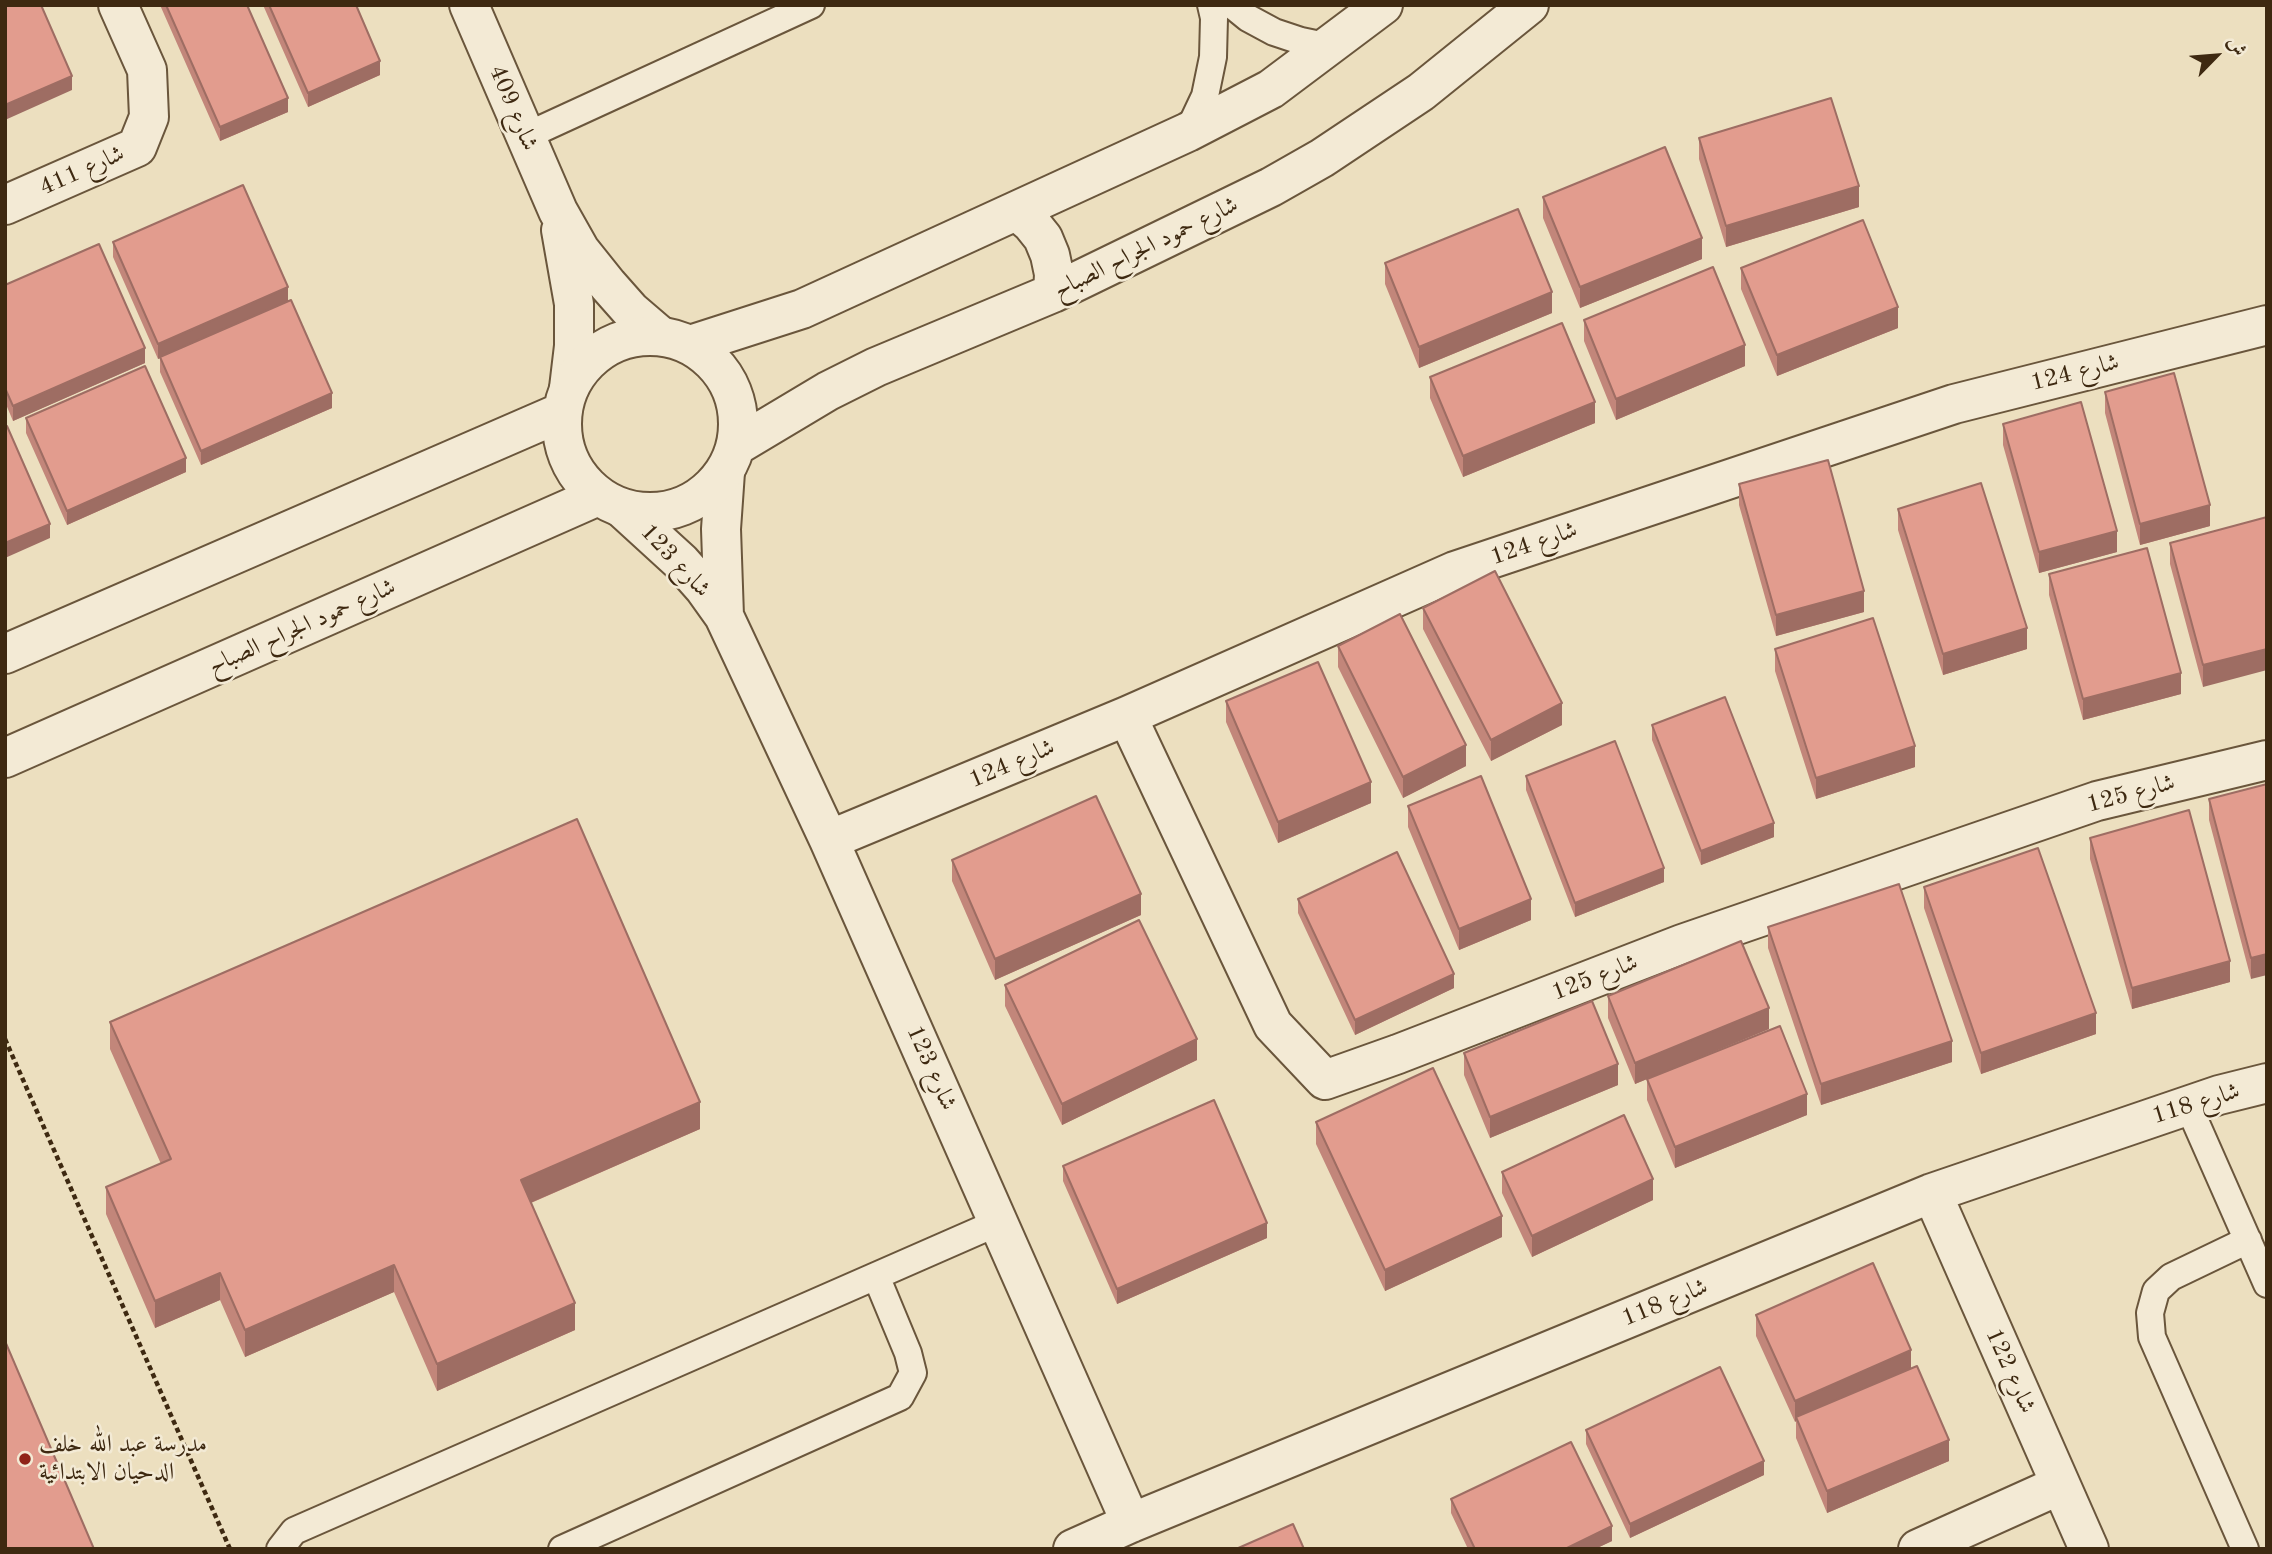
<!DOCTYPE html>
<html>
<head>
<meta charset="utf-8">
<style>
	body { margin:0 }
	#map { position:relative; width:2272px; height:1554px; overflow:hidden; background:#ecdfbf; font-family:"Old Standard TT",Amiri,serif }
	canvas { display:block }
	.frame { position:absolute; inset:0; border:7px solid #3e2911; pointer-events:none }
	.north { position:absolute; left:2181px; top:21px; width:70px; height:70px; -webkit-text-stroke:5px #f3ead5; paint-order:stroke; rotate:65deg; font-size:19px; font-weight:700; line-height:28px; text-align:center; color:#3e2911 }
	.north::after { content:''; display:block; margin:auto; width:24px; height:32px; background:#3e2911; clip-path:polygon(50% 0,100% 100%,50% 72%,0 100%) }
</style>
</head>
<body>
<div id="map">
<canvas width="2272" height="1554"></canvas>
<div class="frame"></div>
<div class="north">ش</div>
</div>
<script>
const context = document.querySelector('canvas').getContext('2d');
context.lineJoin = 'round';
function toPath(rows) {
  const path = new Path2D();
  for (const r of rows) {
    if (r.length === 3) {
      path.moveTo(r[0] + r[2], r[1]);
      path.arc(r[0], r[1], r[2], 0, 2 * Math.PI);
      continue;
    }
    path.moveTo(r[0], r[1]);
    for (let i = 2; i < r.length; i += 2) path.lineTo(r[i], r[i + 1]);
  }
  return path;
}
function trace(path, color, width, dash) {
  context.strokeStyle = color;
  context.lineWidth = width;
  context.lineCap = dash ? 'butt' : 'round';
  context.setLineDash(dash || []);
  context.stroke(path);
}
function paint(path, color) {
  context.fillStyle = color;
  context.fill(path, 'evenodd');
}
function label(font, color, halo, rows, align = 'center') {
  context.font = font + ' "Old Standard TT",Amiri,serif';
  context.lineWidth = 5;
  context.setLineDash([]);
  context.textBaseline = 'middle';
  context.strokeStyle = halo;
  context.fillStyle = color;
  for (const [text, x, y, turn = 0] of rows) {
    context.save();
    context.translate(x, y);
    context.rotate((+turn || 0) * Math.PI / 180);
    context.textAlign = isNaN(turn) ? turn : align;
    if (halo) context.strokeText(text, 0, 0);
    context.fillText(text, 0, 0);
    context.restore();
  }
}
const service = toPath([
	[1232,5,1248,18,1274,32,1301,41,1330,47],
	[1188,132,1205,96,1213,57,1214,18,1211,5],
	[526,136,811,5],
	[2188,1105,2267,1284],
	[280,1549,294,1531,999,1222],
	[562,1549,900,1397,913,1373,908,1353,876,1276],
	[2245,1549,2152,1337,2150,1313,2156,1291,2171,1277,2248,1240]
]);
const minor = toPath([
	[469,5,558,211,580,250,608,285,631,311,659,335],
	[5,205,137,147,149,117,147,70,118,5],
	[561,230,574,304,574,346,569,388],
	[623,509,681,562,704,588,724,616,829,840,1131,1523],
	[724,616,721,529,725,472],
	[1127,716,1273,1025,1325,1080,1398,1054,1682,944,2097,801,2267,760],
	[829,840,1127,716,1455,571,1954,404,2267,325],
	[1932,1193,2089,1549],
	[1073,1549,1131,1523,1932,1193,2219,1095,2267,1083],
	[1918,1549,2060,1485]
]);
const tertiary = toPath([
	[1017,211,1031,223,1043,238,1050,255,1054,274,1053,293],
	[650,424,88],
	[690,345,802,309,1188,132,1271,89,1383,5],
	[736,446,828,391,876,367,1053,293,1271,187,1322,158,1421,92,1529,5],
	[5,654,562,412],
	[5,758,598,496]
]);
trace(service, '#6a563c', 30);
trace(minor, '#6a563c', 42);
trace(tertiary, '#6a563c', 42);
trace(toPath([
	[5,1039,230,1549]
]), '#3e2911', 4.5, [5, 3.5]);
trace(service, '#f3ead5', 26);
trace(minor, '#f3ead5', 38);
trace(tertiary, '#f3ead5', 38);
paint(toPath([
	[160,5,247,5,288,112,220,141],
	[263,5,356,5,380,75,308,107],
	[1699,138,1859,207,1726,247,1699,159],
	[1543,197,1702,259,1580,308,1543,218],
	[113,242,288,301,332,408,201,465,160,372,160,358,158,359,113,257],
	[1385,263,1552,313,1419,368,1385,284],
	[1741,268,1898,328,1777,376,1741,289],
	[5,285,145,363,13,421,5,402],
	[1584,320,1745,366,1616,420,1584,341],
	[1430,377,1595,423,1463,477,1430,398],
	[2105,392,2210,526,2140,545,2105,413],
	[26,418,186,472,67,525,26,433],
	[2003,424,2117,552,2039,573,2003,445],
	[1739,484,1864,612,1776,636,1739,505],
	[1898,509,2027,649,1943,675,1898,530],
	[2267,517,2203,687,2170,564,2170,543],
	[2049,574,2181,694,2083,720,2049,595],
	[1423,608,1562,725,1491,761,1423,629],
	[1338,646,1466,766,1403,798,1338,667],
	[1775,649,1915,767,1816,799,1775,671],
	[1226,701,1371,803,1278,843,1226,722],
	[1652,725,1774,837,1701,865,1652,740],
	[1526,776,1664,882,1575,917,1526,790],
	[2267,784,2251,979,2209,820,2209,799],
	[1408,806,1531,920,1459,950,1408,827],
	[2090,838,2230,982,2132,1009,2090,859],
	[952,860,1141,915,995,980,952,881],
	[1924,887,2096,1034,1981,1074,1924,908],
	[1298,899,1454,988,1355,1035,1298,913],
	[1768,927,1952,1062,1821,1105,1768,948],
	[1005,985,1197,1060,1062,1125,1005,1006],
	[1608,996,1769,1029,1673,1069,1807,1115,1675,1168,1647,1100,1647,1079,1635,1084,1608,1018],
	[110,1022,700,1129,531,1203,575,1330,437,1391,394,1292,245,1357,220,1300,155,1328,106,1214,106,1187,161,1164,110,1049],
	[1464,1053,1618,1085,1490,1138,1464,1075],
	[1316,1122,1502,1237,1385,1291,1316,1144],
	[1063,1166,1267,1238,1117,1304,1063,1181],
	[1502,1172,1653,1200,1532,1257,1502,1193],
	[1756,1315,1911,1368,1949,1461,1827,1513,1796,1438,1796,1421,1795,1422,1756,1336],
	[1586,1430,1764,1475,1630,1538,1586,1444],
	[1451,1499,1612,1541,1595,1549,1468,1549,1451,1513]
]), '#c2867a');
paint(toPath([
	[380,61,380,75,308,107,308,93],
	[72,76,72,90,5,120,5,105],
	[288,98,288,112,220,141,220,127],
	[1859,186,1859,207,1726,247,1726,226],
	[1702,238,1702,259,1580,308,1580,287],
	[288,287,288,302,158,359,158,344],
	[1552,292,1552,313,1419,368,1419,347],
	[1898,307,1898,328,1777,376,1777,355],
	[1745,345,1745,366,1616,420,1616,399],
	[145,348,145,363,13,421,13,406],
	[332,393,332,408,201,465,201,451],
	[1595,402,1595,423,1463,477,1463,456],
	[186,458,186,472,67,525,67,511],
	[2210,505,2210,526,2140,545,2140,524],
	[50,524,50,538,5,558,5,543],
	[2117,531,2117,552,2039,573,2039,552],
	[1864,591,1864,612,1776,636,1776,615],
	[2027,628,2027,649,1943,675,1943,654],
	[2267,649,2267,670,2203,687,2203,665],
	[2181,673,2181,694,2083,720,2083,699],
	[1562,703,1562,725,1491,761,1491,740],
	[1466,745,1466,766,1403,798,1403,777],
	[1915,746,1915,767,1816,799,1816,778],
	[1371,782,1371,803,1278,843,1278,822],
	[1774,823,1774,837,1701,865,1701,851],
	[1664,868,1664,882,1575,917,1575,903],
	[1141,894,1141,915,995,980,995,959],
	[1531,899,1531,920,1459,950,1459,929],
	[2267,954,2267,975,2251,979,2251,958],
	[2230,961,2230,982,2132,1009,2132,988],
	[1454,974,1454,988,1355,1035,1355,1020],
	[1769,1008,1769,1029,1635,1084,1635,1063],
	[2096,1013,2096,1034,1981,1074,1981,1053],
	[1197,1039,1197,1060,1062,1125,1062,1104],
	[1952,1041,1952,1062,1821,1105,1821,1084],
	[1618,1064,1618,1085,1490,1138,1490,1117],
	[1807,1094,1807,1115,1675,1168,1675,1147],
	[700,1102,700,1129,521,1207,521,1180],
	[1653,1179,1653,1200,1532,1257,1532,1236],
	[1502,1216,1502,1237,1385,1291,1385,1270],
	[1267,1223,1267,1238,1117,1304,1117,1289],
	[394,1265,394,1292,245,1357,245,1330],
	[220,1273,220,1300,155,1328,155,1301],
	[575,1303,575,1330,437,1391,437,1364],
	[1911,1350,1911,1371,1796,1417,1796,1421,1795,1422,1795,1401],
	[1949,1440,1949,1461,1827,1513,1827,1491],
	[1764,1461,1764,1475,1630,1538,1630,1524],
	[1612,1526,1612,1541,1595,1549,1565,1549]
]), '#9e6d63');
const building = toPath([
	[5,5,41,5,72,76,5,105,5,5],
	[166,5,247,5,288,98,220,127,166,5],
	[269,5,356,5,380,61,308,93,269,5],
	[1831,98,1859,186,1726,226,1699,138,1831,98],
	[1665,147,1702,238,1580,287,1543,197,1665,147],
	[243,185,288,287,158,344,113,242,243,185],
	[1518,209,1552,292,1419,347,1385,263,1518,209],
	[1863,220,1898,307,1777,355,1741,268,1863,220],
	[99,244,145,348,13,406,5,388,5,285,99,244],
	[1713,267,1745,345,1616,399,1584,320,1713,267],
	[291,300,332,393,201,451,160,357,291,300],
	[1562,323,1595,402,1463,456,1430,377,1562,323],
	[145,366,186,458,67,511,26,418,145,366],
	[2174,373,2210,505,2140,524,2105,392,2174,373],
	[2081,402,2117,531,2039,552,2003,424,2081,402],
	[7,426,50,524,5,543,5,427,7,426],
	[1828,460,1864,591,1776,615,1739,484,1828,460],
	[1981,483,2027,628,1943,654,1898,509,1981,483],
	[2267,517,2267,649,2203,665,2170,543,2267,517],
	[2147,548,2181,673,2083,699,2049,574,2147,548],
	[1495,571,1562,703,1491,740,1423,608,1495,571],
	[1400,614,1466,745,1403,777,1338,646,1400,614],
	[1873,618,1915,746,1816,778,1775,649,1873,618],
	[1318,662,1371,782,1278,822,1226,701,1318,662],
	[1725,697,1774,823,1701,851,1652,725,1725,697],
	[1615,741,1664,868,1575,903,1526,776,1615,741],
	[1481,776,1531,899,1459,929,1408,806,1481,776],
	[2267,784,2267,954,2251,958,2209,799,2267,784],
	[1096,796,1141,894,995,959,952,860,1096,796],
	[2189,810,2230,961,2132,988,2090,838,2189,810],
	[577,819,700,1102,521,1180,575,1303,437,1364,394,1265,245,1330,220,1273,155,1301,106,1187,171,1159,110,1022,577,819],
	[2038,848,2096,1013,1981,1053,1924,887,2038,848],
	[1397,852,1454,974,1355,1020,1298,899,1397,852],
	[1899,884,1952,1041,1821,1084,1768,927,1899,884],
	[1139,920,1197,1039,1062,1104,1005,985,1139,920],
	[1741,941,1769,1008,1635,1063,1608,996,1741,941],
	[1592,1001,1618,1064,1490,1117,1464,1053,1592,1001],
	[1780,1026,1807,1094,1675,1147,1647,1079,1780,1026],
	[1433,1068,1502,1216,1385,1270,1316,1122,1433,1068],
	[1214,1100,1267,1223,1117,1289,1063,1166,1214,1100],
	[1624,1115,1653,1179,1532,1236,1502,1172,1624,1115],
	[1873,1263,1911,1350,1795,1401,1756,1315,1873,1263],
	[5,1341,94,1549,5,1549,5,1341],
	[1917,1366,1949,1440,1827,1491,1796,1417,1917,1366],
	[1720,1367,1764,1461,1630,1524,1586,1430,1720,1367],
	[1571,1442,1612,1526,1565,1549,1475,1549,1451,1499,1571,1442],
	[1293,1524,1304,1549,1236,1549,1293,1524]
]);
paint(building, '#e29c8e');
trace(building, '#9e6d63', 2);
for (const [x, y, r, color] of [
	[25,1459,7,"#8f2418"]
]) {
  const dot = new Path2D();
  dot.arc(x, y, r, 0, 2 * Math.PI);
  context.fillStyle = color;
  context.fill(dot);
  trace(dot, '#f3ead5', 2.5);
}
label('24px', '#3e2911', '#f3ead5', [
	["شارع 409",513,108,67],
	["شارع 411",82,171,-24],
	["شارع حمود الجراح الصباح",1146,248,-26],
	["شارع 124",2075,373,-14],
	["شارع 124",1534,544,-19],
	["شارع 123",675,561,47],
	["شارع حمود الجراح الصباح",302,627,-24],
	["شارع 124",1012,764,-23],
	["شارع 125",2131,794,-15],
	["شارع 125",1595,978,-21],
	["شارع 123",931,1068,66],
	["شارع 118",2196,1104,-17],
	["شارع 118",1665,1303,-22],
	["شارع 122",2010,1371,66]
]);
label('24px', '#3e2911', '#f3ead5', [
	["مدرسة عبد الله خلف",39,1445],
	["الدحيان الابتدائية",39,1473]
], 'left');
</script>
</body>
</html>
